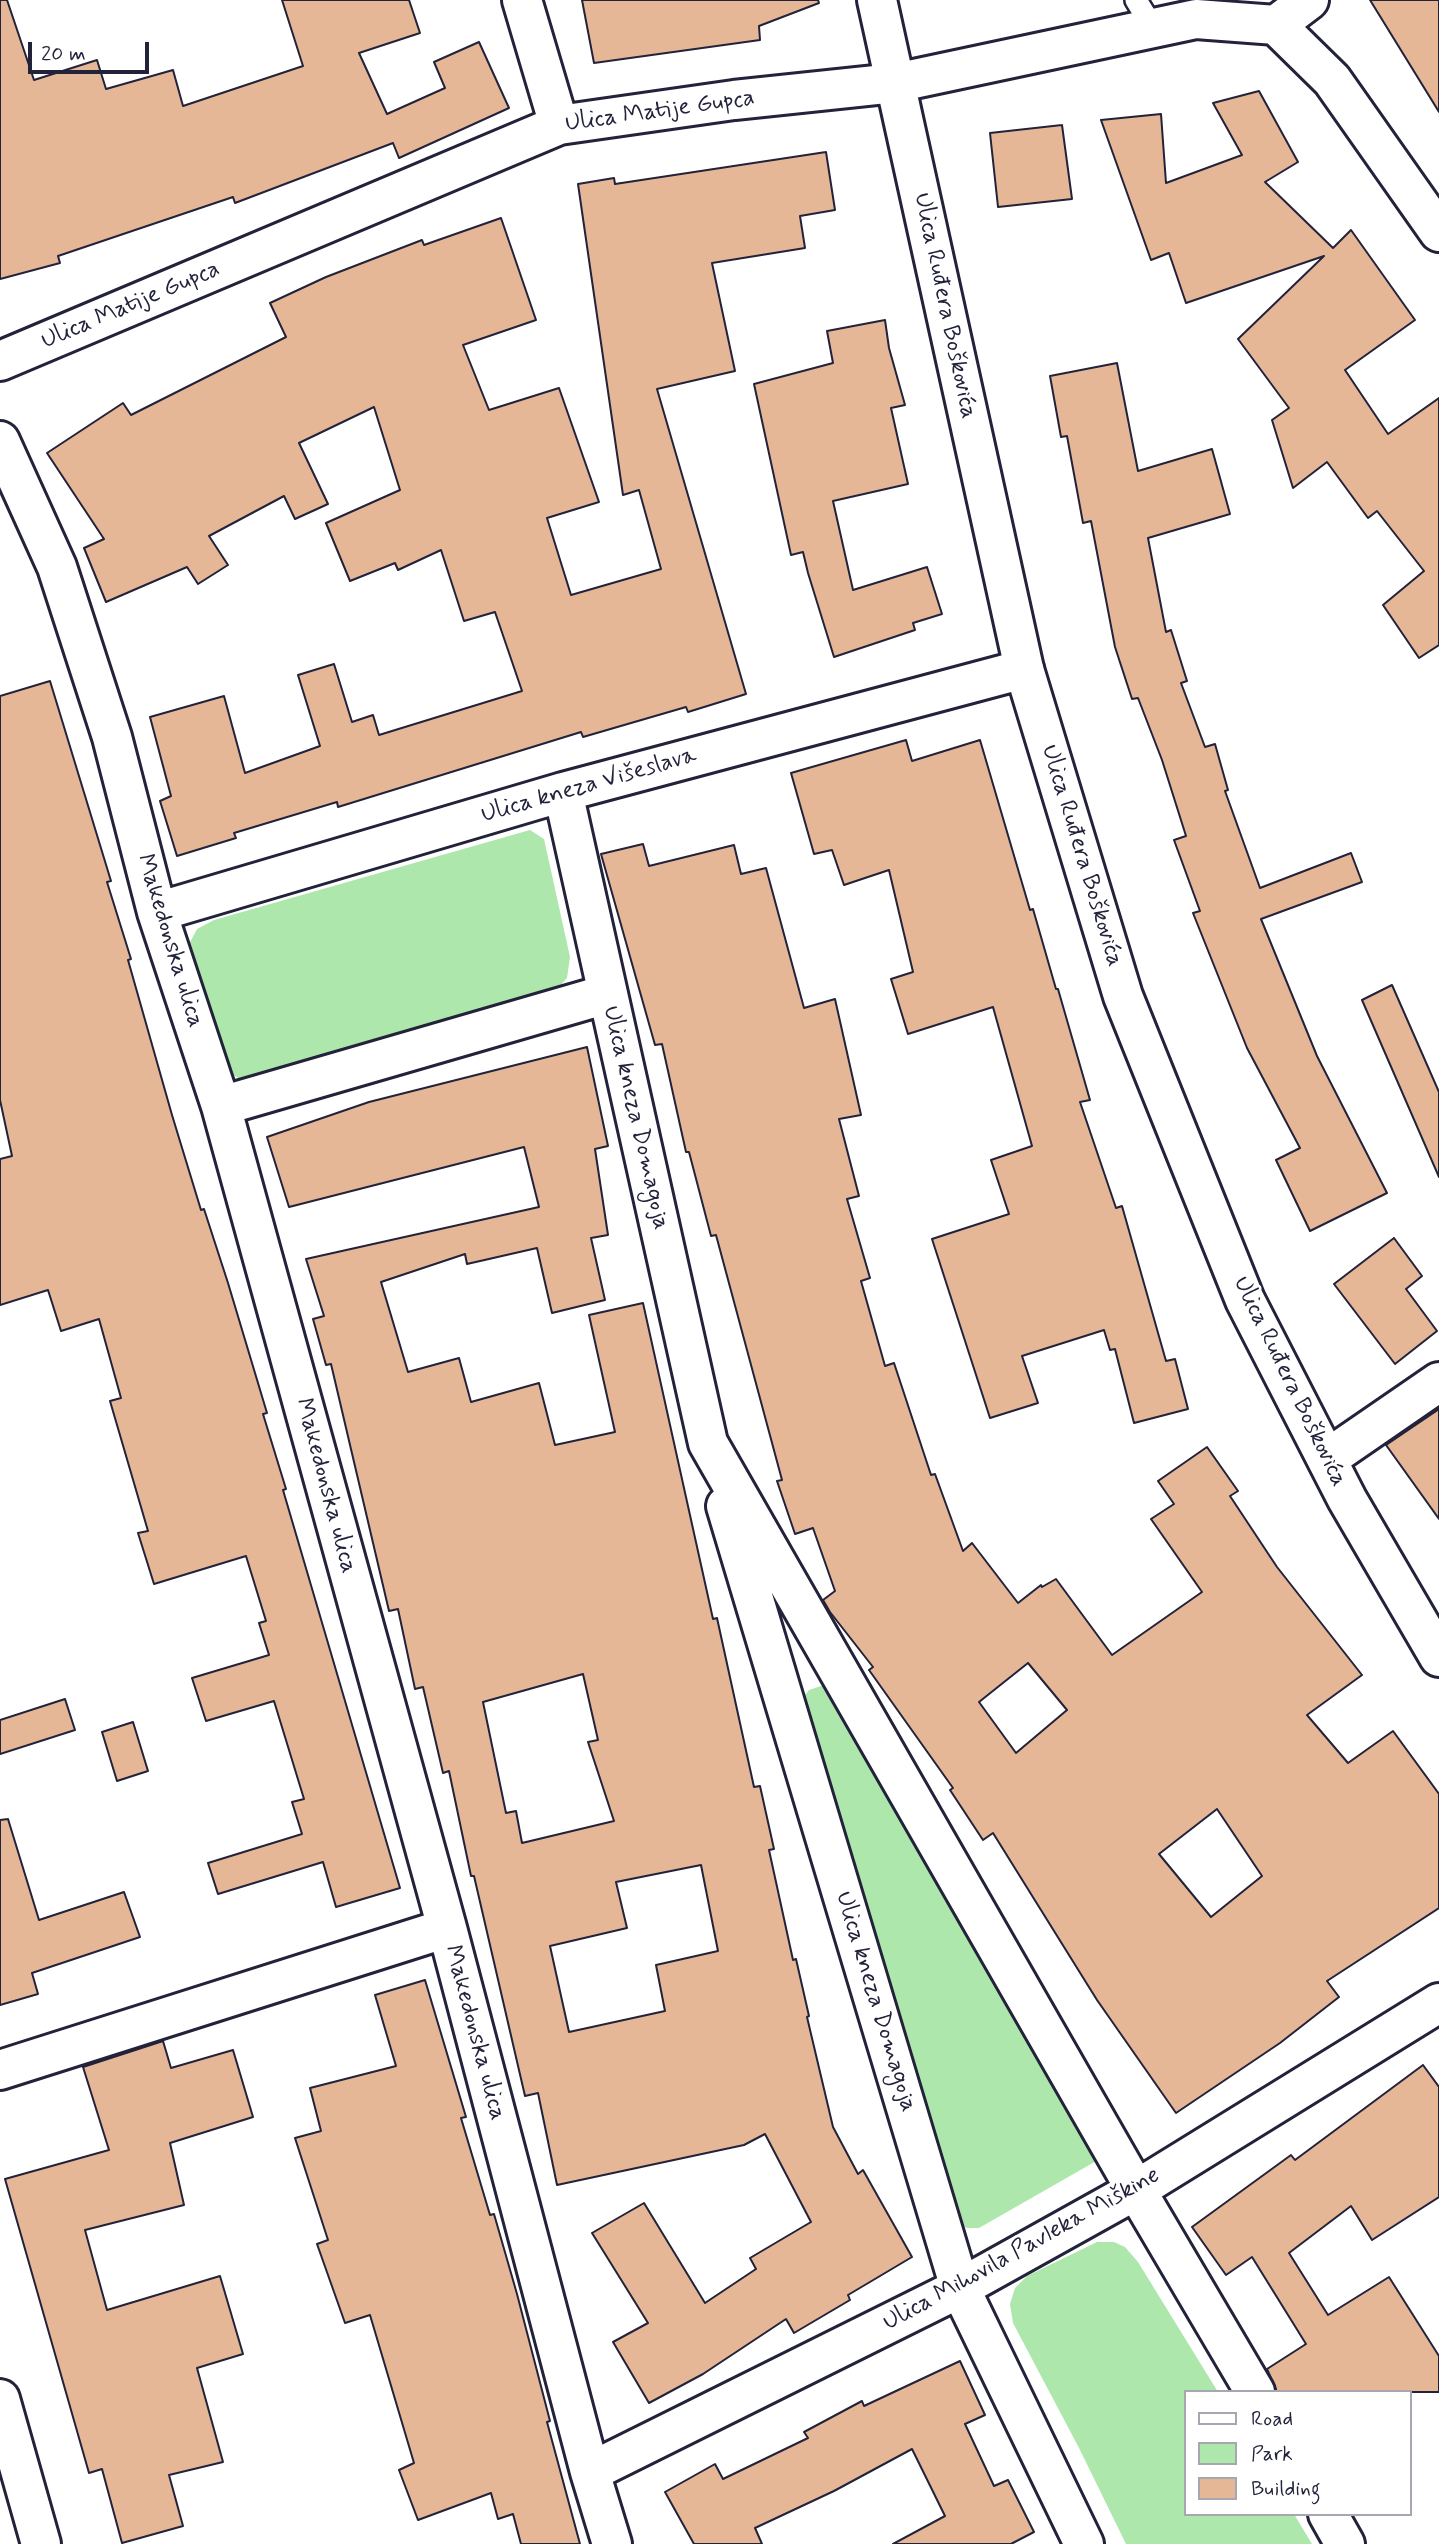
<!DOCTYPE html>
<html>
<head>
<meta charset="utf-8">
<style>
	body { margin:0 }
	#map { position:relative; width:1439px; height:2544px; overflow:hidden; background:#fff; font-family:Mynerve,sans-serif }
	canvas { display:block }
	.legend { position:absolute; left:1184px; top:2390px; width:228px; height:126px; box-sizing:border-box; background:#fff; border:2px solid #a7a7b1; margin:0; padding:9px 12px; list-style:none; font-size:21px; color:#22223b }
	.legend li { display:flex; align-items:center; gap:14px; height:35px }
	.legend b { width:35px; border:2px solid #a7a7b1 }
	.scale { position:absolute; left:28px; top:42px; width:121px; height:32px; box-sizing:border-box; border:4px solid #22223b; border-top:0; padding-left:9px; font-size:21px; line-height:24px; white-space:nowrap; color:#22223b; -webkit-text-stroke:5px #fff; paint-order:stroke }
</style>
</head>
<body>
<div id="map">
<canvas width="1439" height="2544"></canvas>
<ul class="legend">
<li><b style="height:9px;background:#fff"></b>Road</li>
<li><b style="height:19px;background:#aee7ab"></b>Park</li>
<li><b style="height:19px;background:#e6b796"></b>Building</li>
</ul>
<div class="scale">20 m</div>
</div>
<script>
const context = document.querySelector('canvas').getContext('2d');
context.lineJoin = 'round';
function paint(path, color) {
  context.fillStyle = color;
  context.fill(path, 'evenodd');
}
function toPath(rows) {
  const path = new Path2D();
  for (const r of rows) {
    path.moveTo(r[0], r[1]);
    for (let i = 2; i < r.length; i += 2) path.lineTo(r[i], r[i + 1]);
  }
  return path;
}
function trace(path, color, width, dash) {
  context.strokeStyle = color;
  context.lineWidth = width;
  context.lineCap = dash ? 'butt' : 'round';
  context.setLineDash(dash || []);
  context.stroke(path);
}
function label(font, color, halo, rows, align = 'center') {
  context.font = font + ' Mynerve,sans-serif';
  context.lineWidth = 5;
  context.setLineDash([]);
  context.textBaseline = 'middle';
  context.strokeStyle = halo;
  context.fillStyle = color;
  for (const [text, x, y, turn = 0] of rows) {
    context.save();
    context.translate(x, y);
    context.rotate((+turn || 0) * Math.PI / 180);
    context.textAlign = isNaN(turn) ? turn : align;
    if (halo) context.strokeText(text, 0, 0);
    context.fillText(text, 0, 0);
    context.restore();
  }
}
paint(toPath([
	[530,830,544,839,570,957,567,978,559,987,545,995,246,1082,229,1073,188,946,197,929,214,920],
	[827,1684,1098,2160,979,2228,967,2228,955,2222,801,1700,809,1690],
	[1097,2242,1114,2242,1125,2247,1138,2262,1218,2392,1185,2392,1185,2514,1294,2514,1312,2544,1126,2544,1079,2448,1013,2323,1010,2304,1015,2288,1027,2276]
]), '#aee7ab');
const building = toPath([
	[0,0,7,0,34,80,97,60,106,89,173,70,183,106,303,66,282,0,409,0,420,33,359,53,387,114,445,88,434,62,479,42,509,108,399,158,393,143,235,203,233,197,58,256,60,263,0,279,0,0],
	[582,0,818,0,819,3,759,26,760,40,594,63,582,0],
	[1370,0,1439,0,1439,112,1370,0],
	[1259,91,1298,162,1265,182,1333,248,1351,230,1415,320,1345,370,1388,434,1439,398,1439,645,1419,658,1383,605,1424,571,1377,511,1368,518,1327,462,1293,488,1272,420,1289,408,1238,339,1324,256,1186,303,1169,253,1151,260,1101,120,1161,114,1166,183,1242,155,1213,103,1259,91],
	[1062,125,1072,199,998,207,990,133,1062,125],
	[826,152,835,210,800,216,805,248,712,263,735,371,657,389,746,694,688,712,686,707,583,737,581,732,338,807,337,802,234,833,236,838,177,856,160,801,171,796,150,717,224,696,245,773,320,746,298,675,334,664,352,722,373,715,379,735,522,691,495,612,464,621,441,550,398,570,395,563,350,581,326,523,400,490,374,407,299,443,328,504,295,519,284,496,209,536,228,565,198,584,187,567,106,602,84,548,104,539,47,453,123,403,131,415,286,337,270,303,326,277,422,240,424,245,501,218,536,320,463,345,489,410,559,388,599,502,547,518,571,595,661,569,639,490,623,495,578,184,614,178,615,184,826,152],
	[885,320,889,348,905,405,891,408,908,484,833,501,853,590,927,567,942,614,913,623,915,630,834,657,808,573,803,552,791,555,754,384,833,363,827,331,885,320],
	[1117,363,1138,471,1212,449,1230,514,1148,538,1166,632,1171,630,1187,681,1181,683,1205,747,1215,744,1228,790,1225,791,1260,888,1351,853,1362,882,1261,919,1317,1056,1387,1193,1310,1231,1276,1160,1300,1148,1247,1048,1193,913,1200,911,1174,840,1186,836,1162,760,1138,698,1132,699,1115,647,1091,521,1083,523,1067,436,1061,437,1050,376,1117,363],
	[50,681,111,881,107,882,131,959,128,960,172,1115,201,1210,204,1209,228,1283,267,1413,263,1414,286,1489,283,1490,400,1888,336,1907,323,1862,218,1894,208,1863,302,1834,292,1802,304,1799,274,1701,206,1721,192,1678,269,1655,259,1623,266,1621,246,1556,154,1584,138,1533,148,1531,110,1401,121,1398,99,1319,61,1331,48,1290,0,1305,0,1159,12,1156,0,1100,0,696,50,681],
	[906,740,912,761,980,740,1030,910,1033,909,1056,989,1058,989,1090,1100,1080,1102,1116,1208,1122,1206,1166,1361,1175,1359,1188,1409,1134,1423,1115,1349,1110,1350,1104,1330,1022,1356,1038,1403,990,1418,932,1239,1009,1214,991,1160,1032,1146,993,1007,908,1034,891,979,913,972,889,870,844,885,832,850,814,854,791,773,906,740],
	[643,844,649,866,734,845,741,874,766,868,804,1008,835,999,861,1115,839,1119,859,1196,847,1199,870,1278,861,1281,885,1366,894,1363,931,1475,935,1474,963,1551,972,1543,1018,1603,1041,1585,1042,1587,1056,1579,1112,1655,1202,1592,1151,1519,1174,1504,1158,1481,1207,1447,1238,1491,1230,1496,1277,1567,1362,1675,1307,1715,1348,1763,1393,1731,1439,1794,1439,1908,1327,1981,1339,1997,1280,2043,1176,2113,1097,2000,993,1833,983,1840,950,1790,953,1788,869,1670,873,1667,830,1612,823,1600,835,1591,813,1528,795,1534,777,1481,782,1480,716,1235,711,1236,689,1152,686,1152,662,1044,655,1045,601,854,643,844],
	[1028,1663,1067,1710,1016,1753,979,1702,1028,1663],
	[1217,1809,1262,1876,1211,1917,1159,1854,1217,1809],
	[1392,985,1439,1092,1439,1177,1362,1000,1392,985],
	[587,1047,608,1146,595,1149,608,1235,591,1238,605,1300,552,1313,537,1248,467,1264,465,1254,381,1282,408,1372,459,1358,471,1402,539,1383,555,1445,615,1432,589,1315,643,1303,713,1619,717,1618,754,1787,760,1786,774,1849,769,1850,793,1960,796,1959,809,2016,807,2017,833,2127,858,2174,863,2170,912,2257,848,2295,850,2300,794,2333,786,2319,703,2374,649,2403,613,2342,648,2323,592,2233,644,2203,705,2303,756,2269,750,2258,811,2222,765,2134,744,2145,557,2185,538,2093,525,2096,474,1876,471,1876,449,1771,443,1773,423,1687,415,1689,398,1609,389,1611,331,1364,326,1365,313,1319,324,1316,306,1259,539,1207,524,1147,289,1207,267,1137,369,1102,587,1047],
	[583,1674,598,1740,588,1742,614,1821,522,1843,516,1811,506,1813,483,1702,583,1674],
	[701,1865,718,1951,656,1965,665,2011,569,2032,550,1946,627,1928,616,1882,701,1865],
	[1394,1238,1422,1276,1406,1289,1437,1331,1395,1364,1334,1284,1394,1238],
	[1439,1409,1439,1519,1386,1445,1439,1409],
	[65,1699,75,1730,0,1754,0,1720,65,1699],
	[133,1722,148,1771,117,1781,102,1732,133,1722],
	[8,1819,39,1920,124,1892,140,1937,32,1973,38,1994,0,2005,0,1820,8,1819],
	[425,1980,466,2117,461,2118,490,2215,494,2214,517,2294,550,2421,547,2422,580,2544,521,2544,513,2514,498,2519,491,2493,418,2520,399,2470,414,2463,370,2315,345,2323,317,2244,328,2240,295,2138,321,2131,310,2088,396,2066,375,1995,425,1980],
	[163,2041,171,2068,233,2050,253,2117,170,2143,184,2205,85,2230,107,2310,220,2276,243,2354,197,2368,223,2462,169,2475,183,2526,122,2543,102,2469,89,2473,5,2179,109,2150,83,2067,163,2041],
	[1423,2065,1439,2087,1439,2197,1372,2240,1351,2206,1289,2253,1328,2315,1389,2277,1439,2356,1439,2392,1277,2392,1267,2369,1306,2344,1252,2257,1226,2275,1192,2227,1291,2155,1295,2160,1423,2065],
	[960,2361,985,2415,965,2424,994,2486,1008,2480,1034,2532,1011,2544,893,2544,945,2516,912,2449,834,2491,755,2528,762,2544,694,2544,665,2492,715,2464,723,2479,808,2438,804,2432,862,2401,864,2406,960,2361]
]);
paint(building, '#e6b796');
trace(building, '#22223b', 2);
const lane = toPath([
	[1136,0,1153,28]
]);
const street = toPath([
	[522,0,559,125],
	[1276,25,1309,0],
	[0,361,559,125,734,100,895,83,1196,19,1276,25,1332,80,1439,232],
	[0,441,57,567,112,737,157,912,221,1106,447,1928,590,2472,612,2544],
	[563,792,708,1443,1136,2190,1255,2392],
	[157,912,563,792,1024,669],
	[221,1106,607,994],
	[1327,1459,1439,1382],
	[726,1506,960,2288,1084,2544],
	[0,2070,447,1928],
	[0,2399,41,2544],
	[590,2472,960,2288,1136,2190,1439,2003],
	[1328,2514,1345,2544]
]);
const secondary = toPath([
	[877,0,1024,669,1123,996,1245,1300,1347,1499,1439,1657]
]);
trace(lane, '#22223b', 26);
trace(street, '#22223b', 44);
trace(secondary, '#22223b', 44);
trace(lane, '#fff', 21);
trace(street, '#fff', 38);
trace(secondary, '#fff', 38);
label('24px', '#22223b', '#fff', [
	["Ulica Matije Gupca",660,112,-8],
	["Ulica Matije Gupca",131,306,-23],
	["Ulica Ruđera Boškovića",944,306,78],
	["Ulica kneza Višeslava",589,786,-16],
	["Ulica Ruđera Boškovića",1081,856,73],
	["Makedonska ulica",169,941,73],
	["Ulica kneza Domagoja",635,1118,77],
	["Ulica Ruđera Boškovića",1289,1382,64],
	["Makedonska ulica",325,1486,75],
	["Ulica kneza Domagoja",875,2002,73],
	["Makedonska ulica",474,2033,75],
	["Ulica Mihovila Pavleka Miškine",1022,2250,-29]
]);
</script>
</body>
</html>
